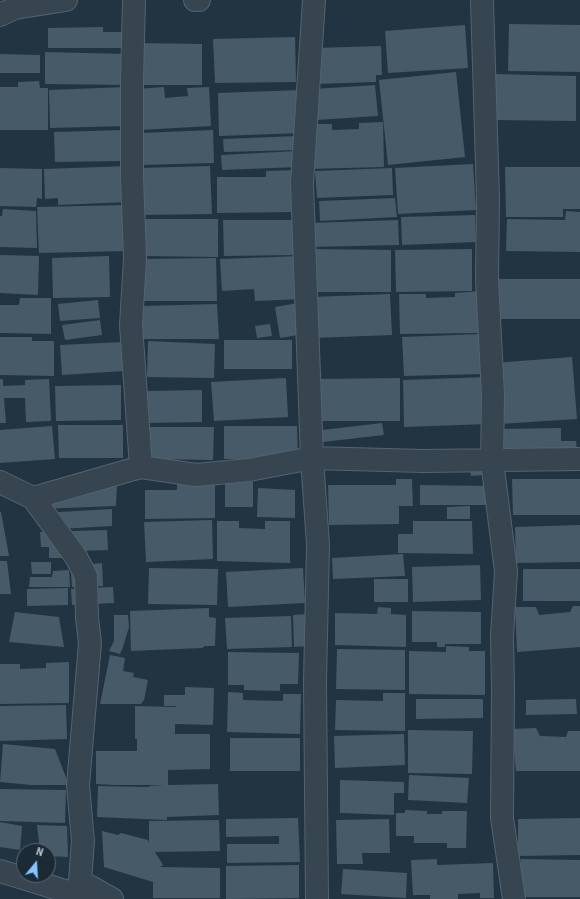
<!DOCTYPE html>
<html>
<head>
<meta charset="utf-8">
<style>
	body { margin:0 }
	#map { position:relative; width:580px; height:899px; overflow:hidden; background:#223442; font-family:"Roboto Condensed",sans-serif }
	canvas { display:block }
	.north { position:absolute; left:16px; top:843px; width:40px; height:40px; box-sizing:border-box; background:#1c2a36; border:1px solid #586672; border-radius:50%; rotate:18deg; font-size:11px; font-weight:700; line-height:16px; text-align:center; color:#b3c0cc }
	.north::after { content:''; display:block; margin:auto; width:14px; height:18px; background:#85c4ff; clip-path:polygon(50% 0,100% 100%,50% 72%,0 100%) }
</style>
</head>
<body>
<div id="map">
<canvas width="580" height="899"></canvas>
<div class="north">N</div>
</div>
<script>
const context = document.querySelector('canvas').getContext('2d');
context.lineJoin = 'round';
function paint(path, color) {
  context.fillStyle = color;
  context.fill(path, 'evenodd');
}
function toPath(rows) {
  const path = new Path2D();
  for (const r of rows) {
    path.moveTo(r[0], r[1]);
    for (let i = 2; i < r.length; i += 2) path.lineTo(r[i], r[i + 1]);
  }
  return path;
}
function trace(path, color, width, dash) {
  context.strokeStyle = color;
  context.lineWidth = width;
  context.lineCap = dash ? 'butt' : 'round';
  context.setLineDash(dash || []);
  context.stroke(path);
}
paint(toPath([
	[509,24,580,25,580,72,508,71],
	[465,25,468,68,388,73,385,31],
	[103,27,103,32,124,32,124,48,48,48,48,28],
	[295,37,296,82,215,83,213,39],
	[135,43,202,44,202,85,135,85],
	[381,46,382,75,376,75,376,82,316,84,315,48],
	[45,52,127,54,127,85,45,84],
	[0,54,40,55,40,73,0,73],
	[456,72,465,157,388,165,379,80],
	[494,74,576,76,576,121,493,120],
	[39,81,40,88,48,88,48,130,0,130,0,87,18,87,18,82],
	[375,85,378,116,316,120,314,89],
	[126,87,127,126,50,128,49,90],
	[164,87,165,98,188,96,187,88,209,87,211,126,140,130,137,89],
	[301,90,303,133,219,136,218,93],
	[383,122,384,167,308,169,307,124,332,124,332,130,359,129,359,123],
	[124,130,124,161,55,162,54,132],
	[213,130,214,163,141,165,140,133],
	[297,136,298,150,224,152,223,139],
	[297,151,298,167,222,170,221,155],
	[473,164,476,210,398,214,395,168],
	[130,166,129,202,58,205,58,198,45,199,44,169],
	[210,166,212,214,141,215,139,168],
	[505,167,580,167,580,209,563,209,563,217,506,217],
	[0,168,42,169,42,199,37,198,36,207,0,206],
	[392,168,393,195,317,198,315,171],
	[295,170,296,212,217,213,217,177,266,177,266,171],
	[395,198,397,217,320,221,319,201],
	[126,205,127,251,39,253,37,207],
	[3,209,36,211,37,248,0,247,0,216,2,216],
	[566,211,580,212,580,252,506,251,507,219,565,220],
	[475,215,476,242,402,245,401,217],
	[144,219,218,219,218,257,143,256],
	[223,220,297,220,297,255,224,256],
	[398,220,399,245,310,247,309,223],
	[311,249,391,250,391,292,311,292],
	[472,249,472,291,396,292,395,250],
	[0,255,39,256,38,295,0,293],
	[109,256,110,297,53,298,52,258],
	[301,256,303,299,255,301,254,289,222,291,220,259],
	[216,258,217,301,141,301,141,259],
	[495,279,580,279,580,319,495,319],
	[480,291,481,333,400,334,399,294,426,294,426,298,455,297,455,293],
	[390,294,392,335,313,338,311,297],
	[20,298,51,298,51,334,0,333,0,305,19,305],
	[98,300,100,318,60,321,58,304],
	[298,303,304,334,280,338,275,307],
	[217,304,219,339,142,339,142,306],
	[100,320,102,335,65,340,62,325],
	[270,324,272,336,257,338,255,326],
	[483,334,484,374,404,376,402,337],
	[0,337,32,337,32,341,54,341,54,376,0,375],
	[224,340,292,340,292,369,224,369],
	[148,341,215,344,214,378,147,377],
	[123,342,124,371,62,375,60,345],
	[572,357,577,419,499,424,494,363],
	[486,377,488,424,404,427,403,380],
	[286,378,288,417,214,421,211,382],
	[400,378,400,421,314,421,314,379],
	[0,379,3,379,3,386,25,385,25,380,49,379,51,421,26,422,25,398,4,398,6,423,0,423],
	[121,385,121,420,56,421,55,386],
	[202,390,202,422,148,423,147,391],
	[382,423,384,435,323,442,322,430],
	[58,425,123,425,123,458,59,458],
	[52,426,55,459,0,463,0,430],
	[224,426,297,426,298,459,224,459],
	[150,427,214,427,213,460,150,459],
	[561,428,561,441,576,441,577,452,499,453,498,429],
	[484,468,484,475,471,476,470,469],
	[396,479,412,479,413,506,399,506,399,524,329,525,328,485,396,485],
	[512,479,580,479,580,515,513,515],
	[177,481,215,481,215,518,145,519,145,490,177,490],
	[225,482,253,482,253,507,225,507],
	[117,484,116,506,39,509,40,487],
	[420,485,488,486,488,505,420,505],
	[258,488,295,490,295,518,257,517],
	[470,506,470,519,447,519,447,507],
	[112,509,112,526,41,530,41,513],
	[0,512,1,512,9,556,0,556],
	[212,520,213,559,146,562,144,522],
	[217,521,239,521,239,528,265,529,265,521,290,521,290,563,217,561],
	[413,521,472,521,473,554,398,553,398,534,413,534],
	[580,525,580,562,516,563,515,527],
	[107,530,108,550,78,551,79,558,49,558,49,547,41,547,40,532],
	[403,554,405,576,333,579,332,558],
	[0,561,7,561,11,594,0,594],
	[31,562,51,562,51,574,32,574],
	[102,563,103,586,72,587,71,572,80,571,80,565],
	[480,565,481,600,413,602,412,567],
	[149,568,218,569,217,605,148,604],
	[303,568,305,603,228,607,226,572],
	[523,569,580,569,580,601,523,601],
	[69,570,70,587,29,587,30,577,52,577,53,571],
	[374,579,408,579,408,602,374,602],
	[113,587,114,603,72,605,71,589],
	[68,588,68,605,27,606,27,589],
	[573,606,580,606,580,647,517,652,515,607,536,607,539,615,570,612],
	[378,607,391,608,391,614,406,615,406,647,335,645,335,613,377,614],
	[209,608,209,617,216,618,215,646,205,646,202,648,131,651,130,611],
	[412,611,481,612,481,644,445,644,445,647,437,647,437,642,412,642],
	[15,612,59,617,64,647,9,642],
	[308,614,309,646,294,647,293,615],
	[114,615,128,615,129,627,123,647,120,654,109,651,114,641],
	[291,616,292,647,227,649,225,618],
	[446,646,469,647,469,651,485,651,485,695,409,694,409,651,446,652],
	[337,649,405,650,405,690,336,689],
	[228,652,299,653,298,684,280,684,280,691,244,690,244,685,228,685],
	[110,655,125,658,123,671,134,673,133,677,148,680,144,700,141,704,100,704],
	[69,662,69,703,0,704,0,664,20,664,20,669,46,668,46,663],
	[185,687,214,688,213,725,175,724,175,734,210,734,210,769,168,770,168,785,218,784,219,815,167,817,167,820,97,817,98,786,149,787,149,786,164,785,113,785,96,784,96,751,137,751,137,739,135,739,135,706,176,707,176,706,164,706,164,695,185,695],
	[228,692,243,693,243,700,283,701,283,694,301,694,300,734,227,732],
	[383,693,405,693,405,731,335,730,336,700,383,701],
	[416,699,483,699,483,718,416,719],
	[576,699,577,714,526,715,526,700],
	[66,705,67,739,0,741,0,706],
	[536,728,540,736,566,737,568,731,580,731,580,771,516,771,512,729],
	[408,730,473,731,472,774,408,773],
	[404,734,405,765,335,768,334,736],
	[230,738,300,738,300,771,230,771],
	[3,744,55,749,69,785,31,785,0,782],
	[409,775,469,778,467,803,408,800],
	[340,780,404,782,404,793,394,793,394,815,340,813],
	[0,789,66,790,65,823,0,821],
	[405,810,427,811,427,814,442,814,442,811,467,811,466,848,447,848,447,843,414,843,414,836,396,836,396,813,405,813],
	[298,818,300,862,227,863,227,844,279,844,279,836,226,837,226,819],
	[580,818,580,855,518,856,518,819],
	[389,819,390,853,362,853,363,864,337,864,336,820],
	[219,820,220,851,155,852,163,865,160,867,220,868,220,898,153,898,153,882,104,867,102,831,118,835,121,833,148,840,149,843,149,821],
	[0,822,22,826,20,850,0,847],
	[37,825,67,826,68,857,48,856,48,851,40,851],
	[437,859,437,865,493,863,494,898,480,898,480,893,458,894,458,899,430,899,430,895,413,895,411,860],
	[521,859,580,860,580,897,521,897],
	[299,865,299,898,226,899,226,866],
	[343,869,407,873,406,898,341,894]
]), '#465a68');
const minor = toPath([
	[134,0,132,81,132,177,135,258,131,325,141,467],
	[195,0,199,0],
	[314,0,302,183,312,458,318,545,315,681,317,899],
	[482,0,488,199,487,279,493,395,492,461,506,571,502,636,503,688,502,818,514,899],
	[0,15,15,8,66,0],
	[0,482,33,498,141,467,196,475,249,470,312,458,423,461,580,459],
	[33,498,76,557,86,576,87,618,90,643,78,785,83,841,80,881,112,899],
	[0,871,91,899]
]);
trace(minor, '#55636f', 24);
trace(minor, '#374551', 22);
</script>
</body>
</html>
